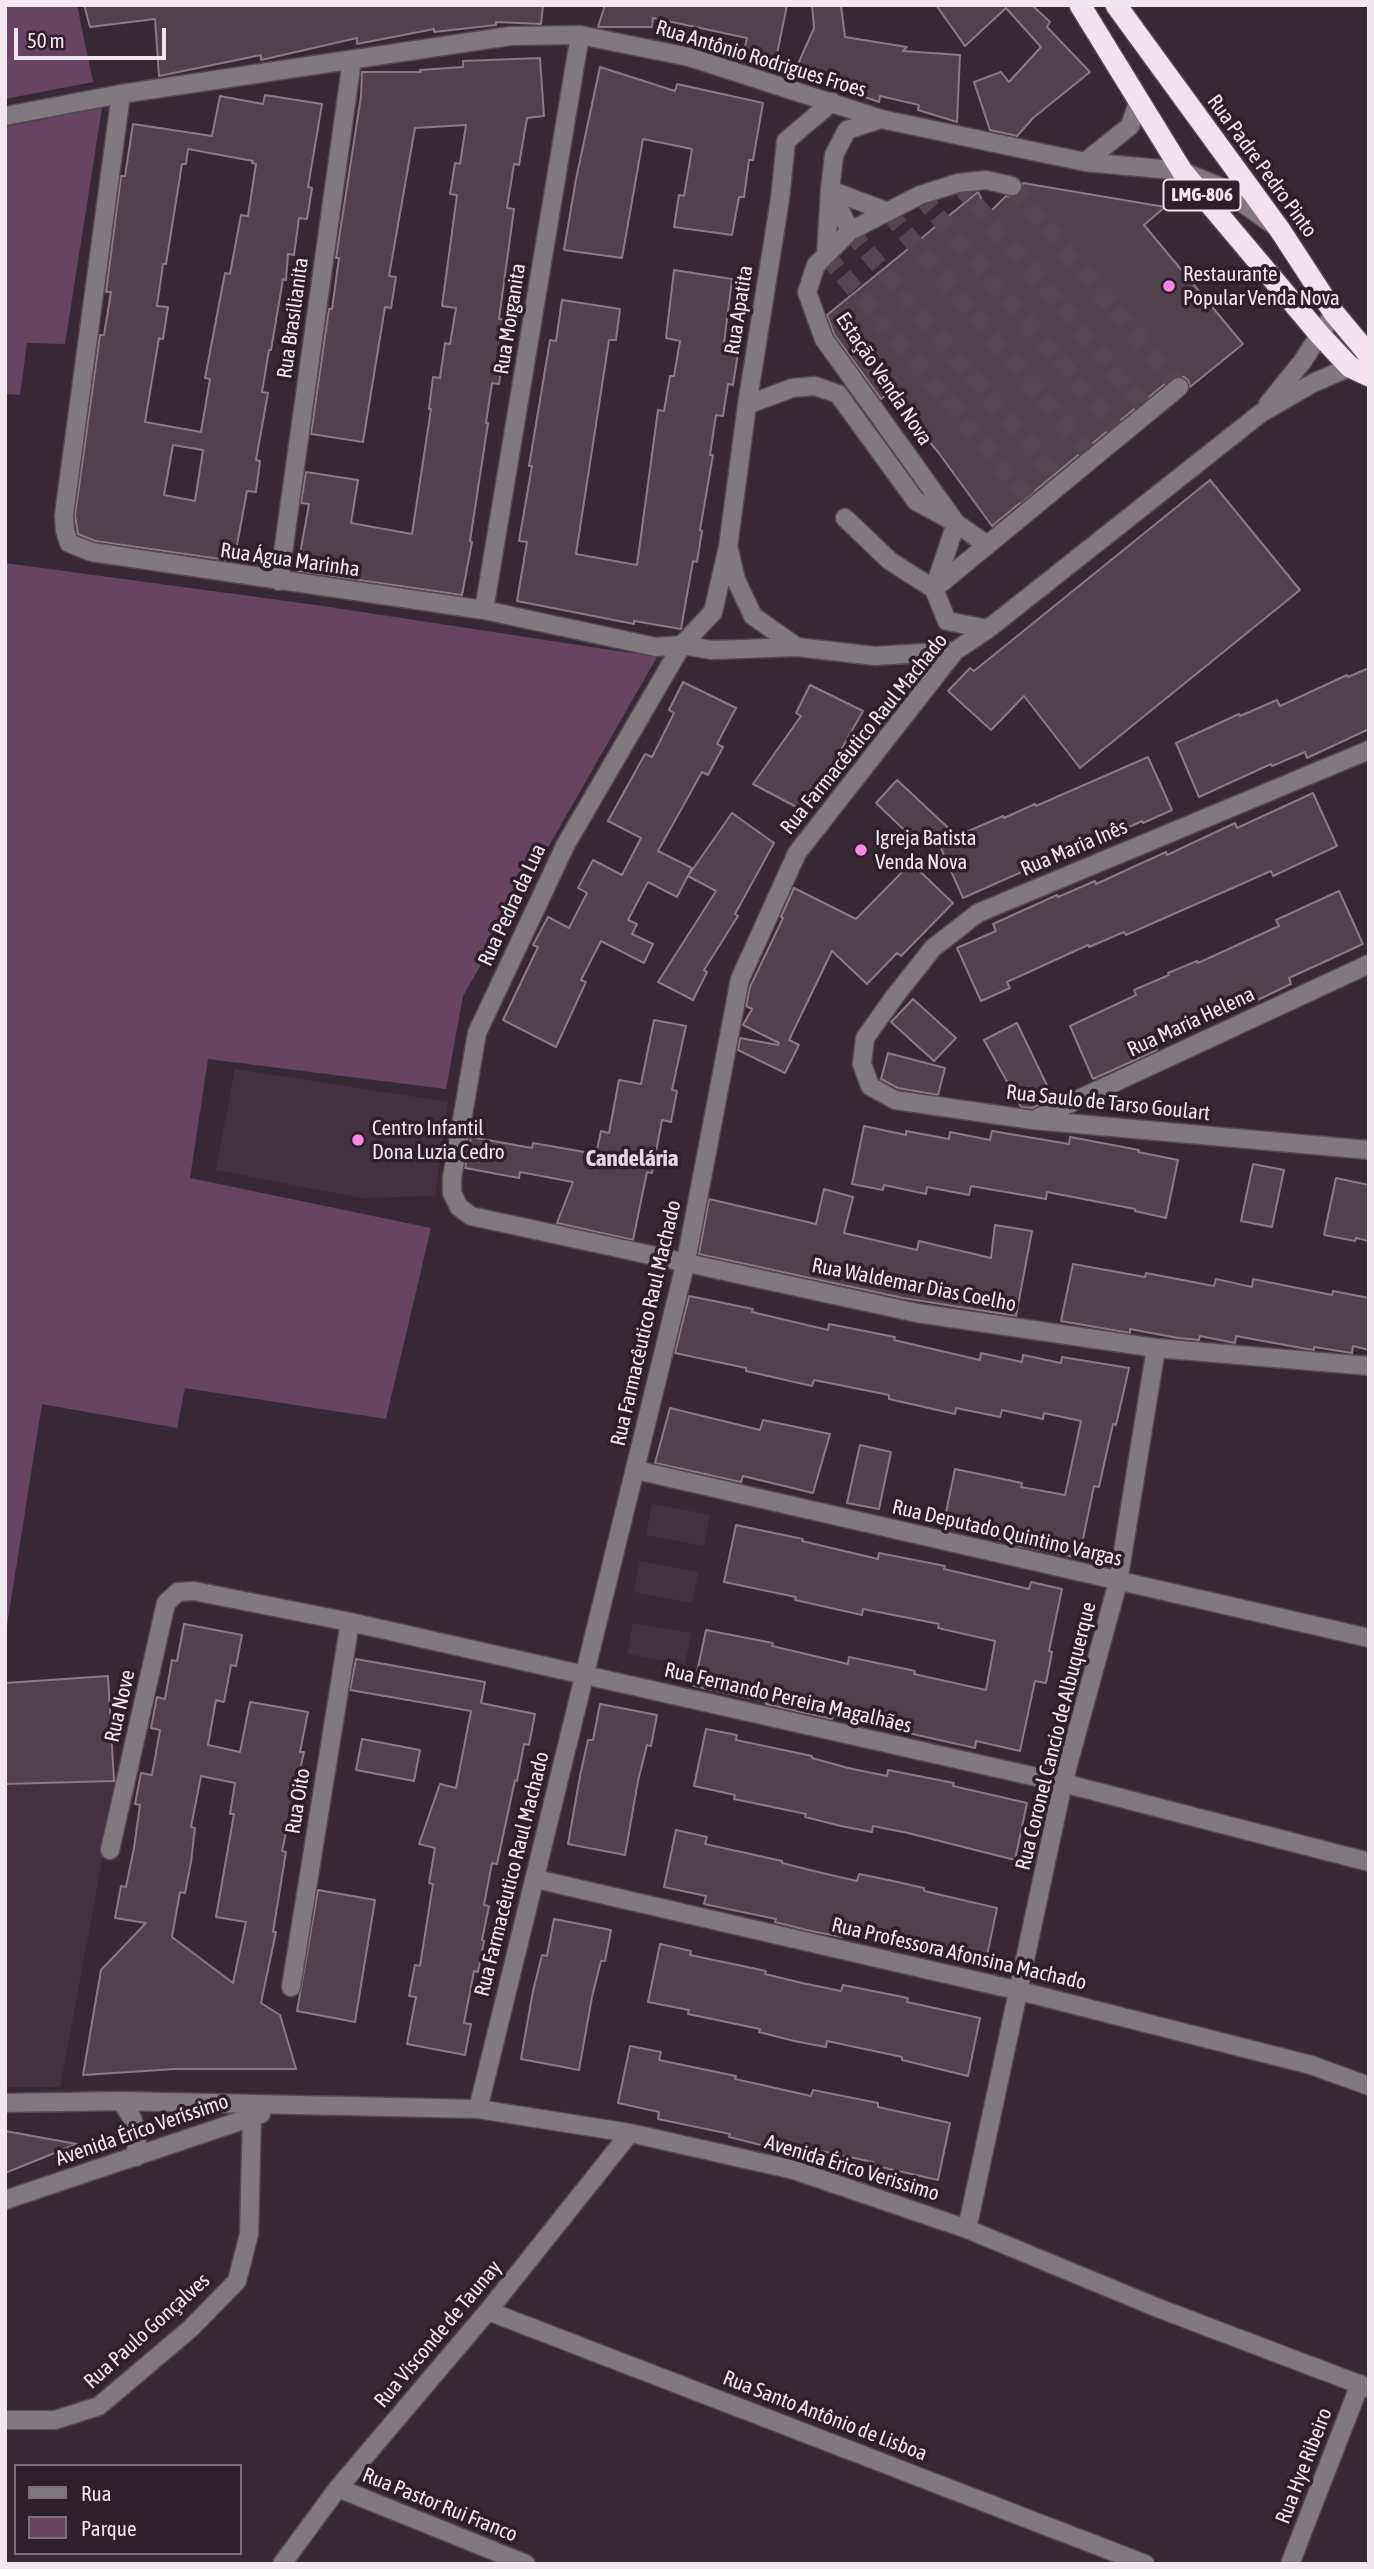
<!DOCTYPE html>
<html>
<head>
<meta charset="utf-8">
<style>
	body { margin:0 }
	#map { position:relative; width:1374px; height:2569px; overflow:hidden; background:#372934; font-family:"Asap Condensed",sans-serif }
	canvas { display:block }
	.frame { position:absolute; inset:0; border:7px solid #f1e8ef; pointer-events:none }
	.legend { position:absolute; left:14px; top:2464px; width:228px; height:91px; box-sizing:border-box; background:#2d202a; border:2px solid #7b7079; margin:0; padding:9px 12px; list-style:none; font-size:21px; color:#f1e8ef }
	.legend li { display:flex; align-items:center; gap:14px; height:35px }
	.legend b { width:35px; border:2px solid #7b7079 }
	.scale { position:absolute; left:14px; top:28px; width:152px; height:32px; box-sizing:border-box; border:4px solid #f1e8ef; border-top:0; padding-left:9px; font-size:21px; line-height:24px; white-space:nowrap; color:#f1e8ef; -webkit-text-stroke:5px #2d202a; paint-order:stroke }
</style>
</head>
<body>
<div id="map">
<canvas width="1374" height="2569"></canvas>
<div class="frame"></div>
<ul class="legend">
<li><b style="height:9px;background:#80797e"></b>Rua</li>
<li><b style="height:19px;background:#694462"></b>Parque</li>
</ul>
<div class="scale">50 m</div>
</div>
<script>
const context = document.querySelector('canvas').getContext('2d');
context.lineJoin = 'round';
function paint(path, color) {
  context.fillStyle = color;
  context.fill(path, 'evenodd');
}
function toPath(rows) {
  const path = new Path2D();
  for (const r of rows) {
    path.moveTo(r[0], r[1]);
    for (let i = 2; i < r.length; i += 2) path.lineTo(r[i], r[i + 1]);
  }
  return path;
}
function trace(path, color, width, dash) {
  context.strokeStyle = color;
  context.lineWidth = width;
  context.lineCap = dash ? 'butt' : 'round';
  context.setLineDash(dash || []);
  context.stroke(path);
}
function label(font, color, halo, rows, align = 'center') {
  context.font = font + ' "Asap Condensed",sans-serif';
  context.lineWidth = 7;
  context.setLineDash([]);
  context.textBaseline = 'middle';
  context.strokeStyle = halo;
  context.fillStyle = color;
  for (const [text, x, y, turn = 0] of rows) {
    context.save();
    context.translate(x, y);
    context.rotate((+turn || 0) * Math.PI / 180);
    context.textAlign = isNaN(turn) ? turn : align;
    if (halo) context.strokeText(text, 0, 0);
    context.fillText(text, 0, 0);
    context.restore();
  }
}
paint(toPath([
	[235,1069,448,1102,435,1196,362,1198,216,1170],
	[652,1504,710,1515,704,1546,646,1535],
	[640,1561,698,1572,692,1603,634,1592],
	[633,1623,691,1633,685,1664,627,1654],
	[117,1781,60,2087,5,2087,5,1784]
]), '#443140');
paint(toPath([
	[5,5,77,5,93,82,5,99],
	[102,108,65,344,27,343,20,395,5,394,5,127],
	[5,563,316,605,657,657,463,996,446,1089,208,1059,190,1178,431,1228,386,1419,185,1388,177,1428,42,1404,5,1638]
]), '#694462');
const building = toPath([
	[84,5,543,5,541,24,496,22,496,25,434,32,434,29,357,44,357,38,261,60,261,55,159,76,155,19,90,27,84,5],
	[605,5,787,5,776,59,744,50,747,38,653,18,652,27,598,27,605,5],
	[812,5,841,5,845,37,907,47,903,51,960,55,957,122,918,110,919,105,880,96,879,102,842,89,844,80,798,64,814,28,812,5],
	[936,5,1032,5,1050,22,1047,27,1090,72,1033,118,1017,136,990,130,974,82,1001,72,1009,82,1041,47,1006,8,965,46,936,5],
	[540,58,544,116,527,118,519,165,514,164,507,208,514,209,499,319,513,321,508,352,503,352,499,384,492,383,486,423,488,423,470,541,472,542,462,595,297,571,309,504,301,503,306,472,358,480,351,523,412,534,431,409,429,409,433,377,440,378,445,343,450,344,456,308,442,306,457,195,450,194,455,163,460,164,466,125,415,128,389,276,396,277,391,308,385,307,363,442,311,434,329,309,332,309,339,258,336,258,361,96,362,72,421,72,420,70,463,67,463,61,540,58],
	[600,67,675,91,677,84,763,103,753,160,749,160,744,197,739,197,732,235,674,227,679,195,684,196,692,149,643,139,622,258,564,250,576,179,600,67],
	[265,95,322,104,308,187,312,188,307,219,299,218,294,255,288,254,286,280,283,279,271,350,269,350,262,392,268,393,256,460,260,461,256,492,247,491,234,561,95,541,78,534,75,515,100,335,104,335,111,292,106,292,121,176,125,176,133,124,212,136,220,96,263,104,265,95],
	[188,149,253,161,252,163,256,164,248,216,241,215,230,274,225,273,205,378,210,379,201,432,145,422,159,338,163,339,168,307,157,306,163,264,166,264,182,164,186,164,188,149],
	[173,445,203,450,195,501,164,495,173,445],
	[1023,183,1165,207,1144,225,1243,344,1190,387,1188,380,1184,377,1172,378,992,526,938,452,889,393,881,399,834,334,827,315,978,192,989,213,1006,196,1015,197,1020,194,1023,183],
	[674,270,732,279,723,351,738,353,733,385,728,384,723,416,716,415,710,455,713,455,700,530,702,531,697,562,693,561,681,629,634,621,634,624,517,601,527,542,519,541,532,466,529,466,550,340,556,341,562,300,620,309,616,340,609,340,576,554,637,565,658,410,664,411,670,376,674,376,680,341,666,338,674,270],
	[1210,480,1300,590,1080,768,1024,696,991,730,948,691,970,668,974,671,1210,480],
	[1369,668,1369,729,1307,758,1305,752,1272,766,1271,764,1199,797,1176,743,1239,714,1240,716,1277,700,1280,706,1347,675,1348,677,1369,668],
	[683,682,736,708,717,744,723,747,708,775,702,772,658,851,692,868,677,897,648,882,628,920,637,924,632,934,653,944,644,963,601,941,581,980,586,982,556,1047,503,1020,538,947,533,945,548,917,569,928,587,893,578,888,593,860,622,875,641,838,608,821,645,754,652,757,674,713,669,710,683,682],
	[810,685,863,711,806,812,753,784,801,716,796,713,810,685],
	[1148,757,1172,810,1143,823,1142,821,1071,854,1036,868,1035,866,963,898,932,828,918,843,876,803,897,780,957,836,1003,816,1004,818,1035,804,1036,806,1148,757],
	[1313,793,1337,846,1273,876,1271,871,1126,935,1124,932,1089,947,1088,945,1007,982,1010,988,981,1001,957,948,996,931,993,924,1057,895,1058,897,1095,881,1096,884,1166,852,1167,855,1235,823,1237,828,1313,793],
	[732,813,774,843,735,914,738,916,704,970,707,972,693,1000,658,982,716,891,688,876,732,813],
	[911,863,953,903,901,956,897,953,867,984,832,951,789,1040,799,1045,785,1073,738,1050,740,1038,778,1045,779,1043,743,1025,752,1009,746,1006,750,987,783,918,781,917,794,888,856,919,911,863],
	[1339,891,1363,944,1289,978,1291,984,1228,1014,1227,1011,1186,1030,1155,1045,1157,1050,1093,1079,1070,1026,1136,995,1134,990,1169,975,1168,973,1197,961,1198,963,1279,926,1276,920,1339,891],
	[913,999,956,1038,934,1061,891,1022,913,999],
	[654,1020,686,1026,672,1090,677,1091,671,1122,662,1120,652,1173,647,1172,633,1240,557,1223,573,1182,520,1172,519,1178,465,1168,471,1137,532,1148,533,1143,596,1154,601,1131,609,1133,619,1080,641,1084,654,1020],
	[1017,1023,1053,1098,1032,1108,1021,1107,984,1040,1017,1023],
	[888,1053,945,1068,938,1095,898,1088,881,1079,888,1053],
	[864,1126,906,1135,906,1131,949,1139,950,1132,990,1140,992,1131,1069,1144,1070,1137,1139,1150,1138,1152,1178,1160,1166,1218,1135,1211,1135,1209,1047,1192,1046,1199,971,1186,969,1195,927,1187,926,1194,884,1185,883,1190,852,1184,864,1126],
	[1253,1164,1284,1170,1272,1227,1241,1221,1253,1164],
	[1336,1178,1369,1185,1369,1241,1356,1238,1355,1241,1324,1235,1336,1178],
	[824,1189,853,1197,844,1233,917,1250,919,1241,991,1258,995,1225,1032,1231,1016,1316,903,1298,699,1254,709,1199,816,1224,824,1189],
	[1073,1264,1145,1277,1146,1273,1214,1286,1216,1279,1252,1287,1253,1279,1332,1295,1333,1291,1369,1298,1369,1350,1353,1346,1352,1353,1314,1347,1314,1350,1307,1349,1236,1336,1235,1343,1200,1336,1199,1340,1178,1338,1130,1329,1130,1333,1061,1321,1073,1264],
	[689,1296,753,1309,752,1312,828,1330,829,1324,895,1337,894,1340,980,1360,981,1353,1022,1362,1023,1355,1061,1363,1062,1357,1129,1368,1116,1425,1113,1424,1099,1487,1094,1486,1079,1558,1015,1545,1016,1542,943,1527,955,1469,1022,1483,1021,1487,1065,1495,1081,1421,1044,1413,1043,1419,1002,1410,1000,1417,956,1408,955,1414,889,1399,889,1395,814,1380,812,1386,746,1371,746,1368,675,1353,689,1296],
	[670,1408,760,1430,763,1420,830,1434,813,1493,743,1476,741,1482,655,1463,670,1408],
	[860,1445,891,1452,879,1509,847,1503,860,1445],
	[736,1525,803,1539,802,1541,878,1559,879,1553,945,1566,944,1569,1029,1589,1031,1582,1062,1589,1049,1651,1052,1652,1046,1683,1035,1681,1020,1751,976,1741,975,1748,908,1733,909,1729,834,1714,832,1719,766,1704,766,1702,694,1686,706,1630,773,1643,772,1646,848,1664,849,1657,915,1671,914,1674,986,1690,995,1641,938,1628,939,1624,863,1609,862,1615,795,1600,796,1597,724,1582,736,1525],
	[184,1624,242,1635,236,1666,231,1665,224,1702,216,1700,208,1745,240,1752,250,1702,308,1712,300,1752,304,1752,282,1851,286,1852,273,1932,276,1932,261,2003,280,2015,296,2069,175,2069,83,2075,101,1970,146,1923,115,1918,121,1886,126,1887,134,1848,140,1805,135,1804,141,1773,152,1775,160,1730,151,1728,157,1697,165,1699,172,1660,177,1661,184,1624],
	[201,1776,235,1783,230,1814,234,1814,216,1917,246,1922,233,1983,172,1937,180,1892,185,1893,191,1862,195,1828,191,1827,201,1776],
	[356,1659,485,1682,481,1703,535,1714,529,1745,524,1744,517,1781,515,1780,497,1864,492,1863,484,1905,489,1906,482,1940,484,1941,478,1972,474,1971,464,2023,471,2024,465,2055,407,2044,416,1997,409,1996,415,1965,420,1966,433,1884,429,1883,435,1848,419,1844,440,1784,456,1788,471,1711,350,1690,356,1659],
	[108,1676,114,1781,5,1784,5,1683,108,1676],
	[600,1704,657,1715,651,1746,647,1745,638,1781,625,1855,568,1844,580,1776,588,1740,593,1740,600,1704],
	[706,1729,737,1735,736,1740,812,1756,812,1758,848,1768,887,1776,888,1770,954,1783,953,1786,1027,1803,1015,1860,908,1833,873,1826,872,1832,841,1826,805,1817,806,1814,734,1799,735,1795,694,1786,706,1729],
	[362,1739,420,1750,414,1781,356,1770,362,1739],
	[676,1830,707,1837,705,1844,782,1861,782,1863,818,1872,857,1881,859,1874,893,1881,924,1888,924,1891,997,1908,985,1965,918,1950,919,1946,843,1931,842,1937,811,1931,775,1922,776,1919,704,1904,706,1896,664,1887,676,1830],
	[318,1890,375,1900,355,2022,297,2011,318,1890],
	[554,1919,611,1930,605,1961,601,1961,592,1997,579,2070,521,2059,533,1991,542,1955,547,1956,554,1919],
	[660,1944,691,1951,690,1955,766,1971,765,1974,802,1983,841,1991,843,1985,908,1998,907,2002,980,2018,968,2076,902,2060,902,2057,827,2041,826,2047,794,2041,759,2032,760,2029,688,2014,689,2010,648,2002,660,1944],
	[630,2046,661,2052,659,2060,736,2076,735,2079,811,2096,813,2090,878,2103,878,2107,950,2123,938,2180,872,2165,873,2162,797,2146,796,2153,765,2146,729,2137,730,2134,658,2119,659,2112,618,2103,630,2046],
	[5,2131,77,2144,5,2173,5,2131]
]);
paint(building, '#50424d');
trace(building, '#8a7a86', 2);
trace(toPath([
	[958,183,1149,412],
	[1012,186,1179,387],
	[920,195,1121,435],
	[888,212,1093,458],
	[850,231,1062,484],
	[826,255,1035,506]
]), '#534650', 18, [18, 9]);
const minor = toPath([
	[121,94,64,515,65,531,69,543,92,552,484,610,656,647,682,645,712,650,797,647,875,656,955,651],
	[832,102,786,141,780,199,747,405,728,547,713,612,682,645,566,844,477,1033,452,1178,452,1193,459,1207,471,1216,917,1313,1156,1348,1369,1366],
	[5,116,121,94,510,36,580,35,689,57,881,119,1085,162,1182,171,1218,186,1272,224],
	[1085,162,1130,126,1139,100],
	[850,231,830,190,834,155,847,130,881,119],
	[826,255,830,190,888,212],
	[1268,404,1302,362,1334,313],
	[747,405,792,388,815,386,838,394,916,501,956,523,987,545],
	[845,518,890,561,934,589,947,621,988,629],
	[956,523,824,339,807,292,816,265,850,231,920,195,958,183,986,180,1012,186],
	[729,550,736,580,753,616,797,647],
	[279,581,352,60],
	[934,589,1179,387],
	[934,589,956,523],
	[484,610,580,35],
	[1369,750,978,913,933,948,895,996,865,1038,862,1064,870,1086,895,1100,1033,1120,1369,1150],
	[1036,1119,1369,964],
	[636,1470,1369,1638],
	[110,1850,166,1603,178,1592,194,1591,350,1622,1063,1783,1369,1862],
	[536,1879,1020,1991,1311,2065,1369,2086],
	[291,1987,350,1622],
	[121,2101,132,2118,137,2137,136,2157],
	[5,2103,121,2101,478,2109,630,2133,794,2170,967,2229,1158,2308,1369,2388],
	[478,2109,686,1261,740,979,797,853,955,651,988,629,1261,413,1313,383,1350,367,1361,365],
	[5,2200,261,2114],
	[967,2229,1063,1783,1118,1582,1156,1348],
	[488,2311,1145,2564],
	[5,2420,55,2420,99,2406,190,2329,237,2281,249,2234,252,2116],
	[338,2488,526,2564],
	[282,2564,338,2488,488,2311,630,2133],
	[1290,2564,1360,2384]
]);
const highway = toPath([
	[1080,5,1182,171,1320,335,1350,367,1369,376],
	[1116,5,1280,230,1334,313,1369,355]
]);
trace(minor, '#554852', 21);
trace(highway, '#554852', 24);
trace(minor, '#80797e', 18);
trace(highway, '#f2e1ee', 21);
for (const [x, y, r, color] of [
	[1169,286,7,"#fa87e8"],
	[861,850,7,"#fa87e8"],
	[358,1140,7,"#fa87e8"]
]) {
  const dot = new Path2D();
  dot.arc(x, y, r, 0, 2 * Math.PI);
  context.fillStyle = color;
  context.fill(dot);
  trace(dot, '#2d202a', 2.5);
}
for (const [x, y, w] of [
	[1202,195,77]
]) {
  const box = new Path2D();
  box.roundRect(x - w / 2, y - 15.5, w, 31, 5);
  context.fillStyle = '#2d202a';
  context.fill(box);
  trace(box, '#f1e8ef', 2);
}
label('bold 19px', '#f1e8ef', null, [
	["LMG-806",1202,195]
]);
label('21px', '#f1e8ef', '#2d202a', [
	["Rua Antônio Rodrigues Froes",761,59,17],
	["Rua Padre Pedro Pinto",1262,166,54],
	["Rua Apatita",739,310,-81],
	["Rua Brasilianita",293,318,-82],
	["Rua Morganita",510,319,-81],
	["Estação Venda Nova",884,379,56],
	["Rua Água Marinha",290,560,8],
	["Rua Farmacêutico Raul Machado",864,734,-51],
	["Rua Maria Inês",1074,848,-23],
	["Rua Pedra da Lua",512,905,-65],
	["Rua Maria Helena",1191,1022,-25],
	["Rua Saulo de Tarso Goulart",1108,1103,6],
	["Rua Waldemar Dias Coelho",914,1285,11],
	["Rua Farmacêutico Raul Machado",646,1323,-77],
	["Rua Deputado Quintino Vargas",1007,1533,13],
	["Rua Fernando Pereira Magalhães",788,1698,13],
	["Rua Nove",120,1706,-77],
	["Rua Coronel Cancio de Albuquerque",1056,1736,-76],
	["Rua Oito",298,1801,-81],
	["Rua Farmacêutico Raul Machado",512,1874,-76],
	["Rua Professora Afonsina Machado",959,1954,13],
	["Avenida Érico Veríssimo",142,2130,-19],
	["Avenida Érico Verissimo",852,2168,17],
	["Rua Paulo Gonçalves",147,2331,-42],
	["Rua Visconde de Taunay",438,2334,-50],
	["Rua Santo Antônio de Lisboa",825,2416,21],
	["Rua Hye Ribeiro",1304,2466,-69],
	["Rua Pastor Rui Franco",440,2505,22]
]);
label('21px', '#f1e8ef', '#2d202a', [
	["Restaurante",1183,274],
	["Popular Venda Nova",1183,298],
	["Igreja Batista",875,838],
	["Venda Nova",875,862],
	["Centro Infantil",372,1128],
	["Dona Luzia Cedro",372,1152]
], 'left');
label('bold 23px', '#e7d5e3', '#2d202a', [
	["Candelária",632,1159]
]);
</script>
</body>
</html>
